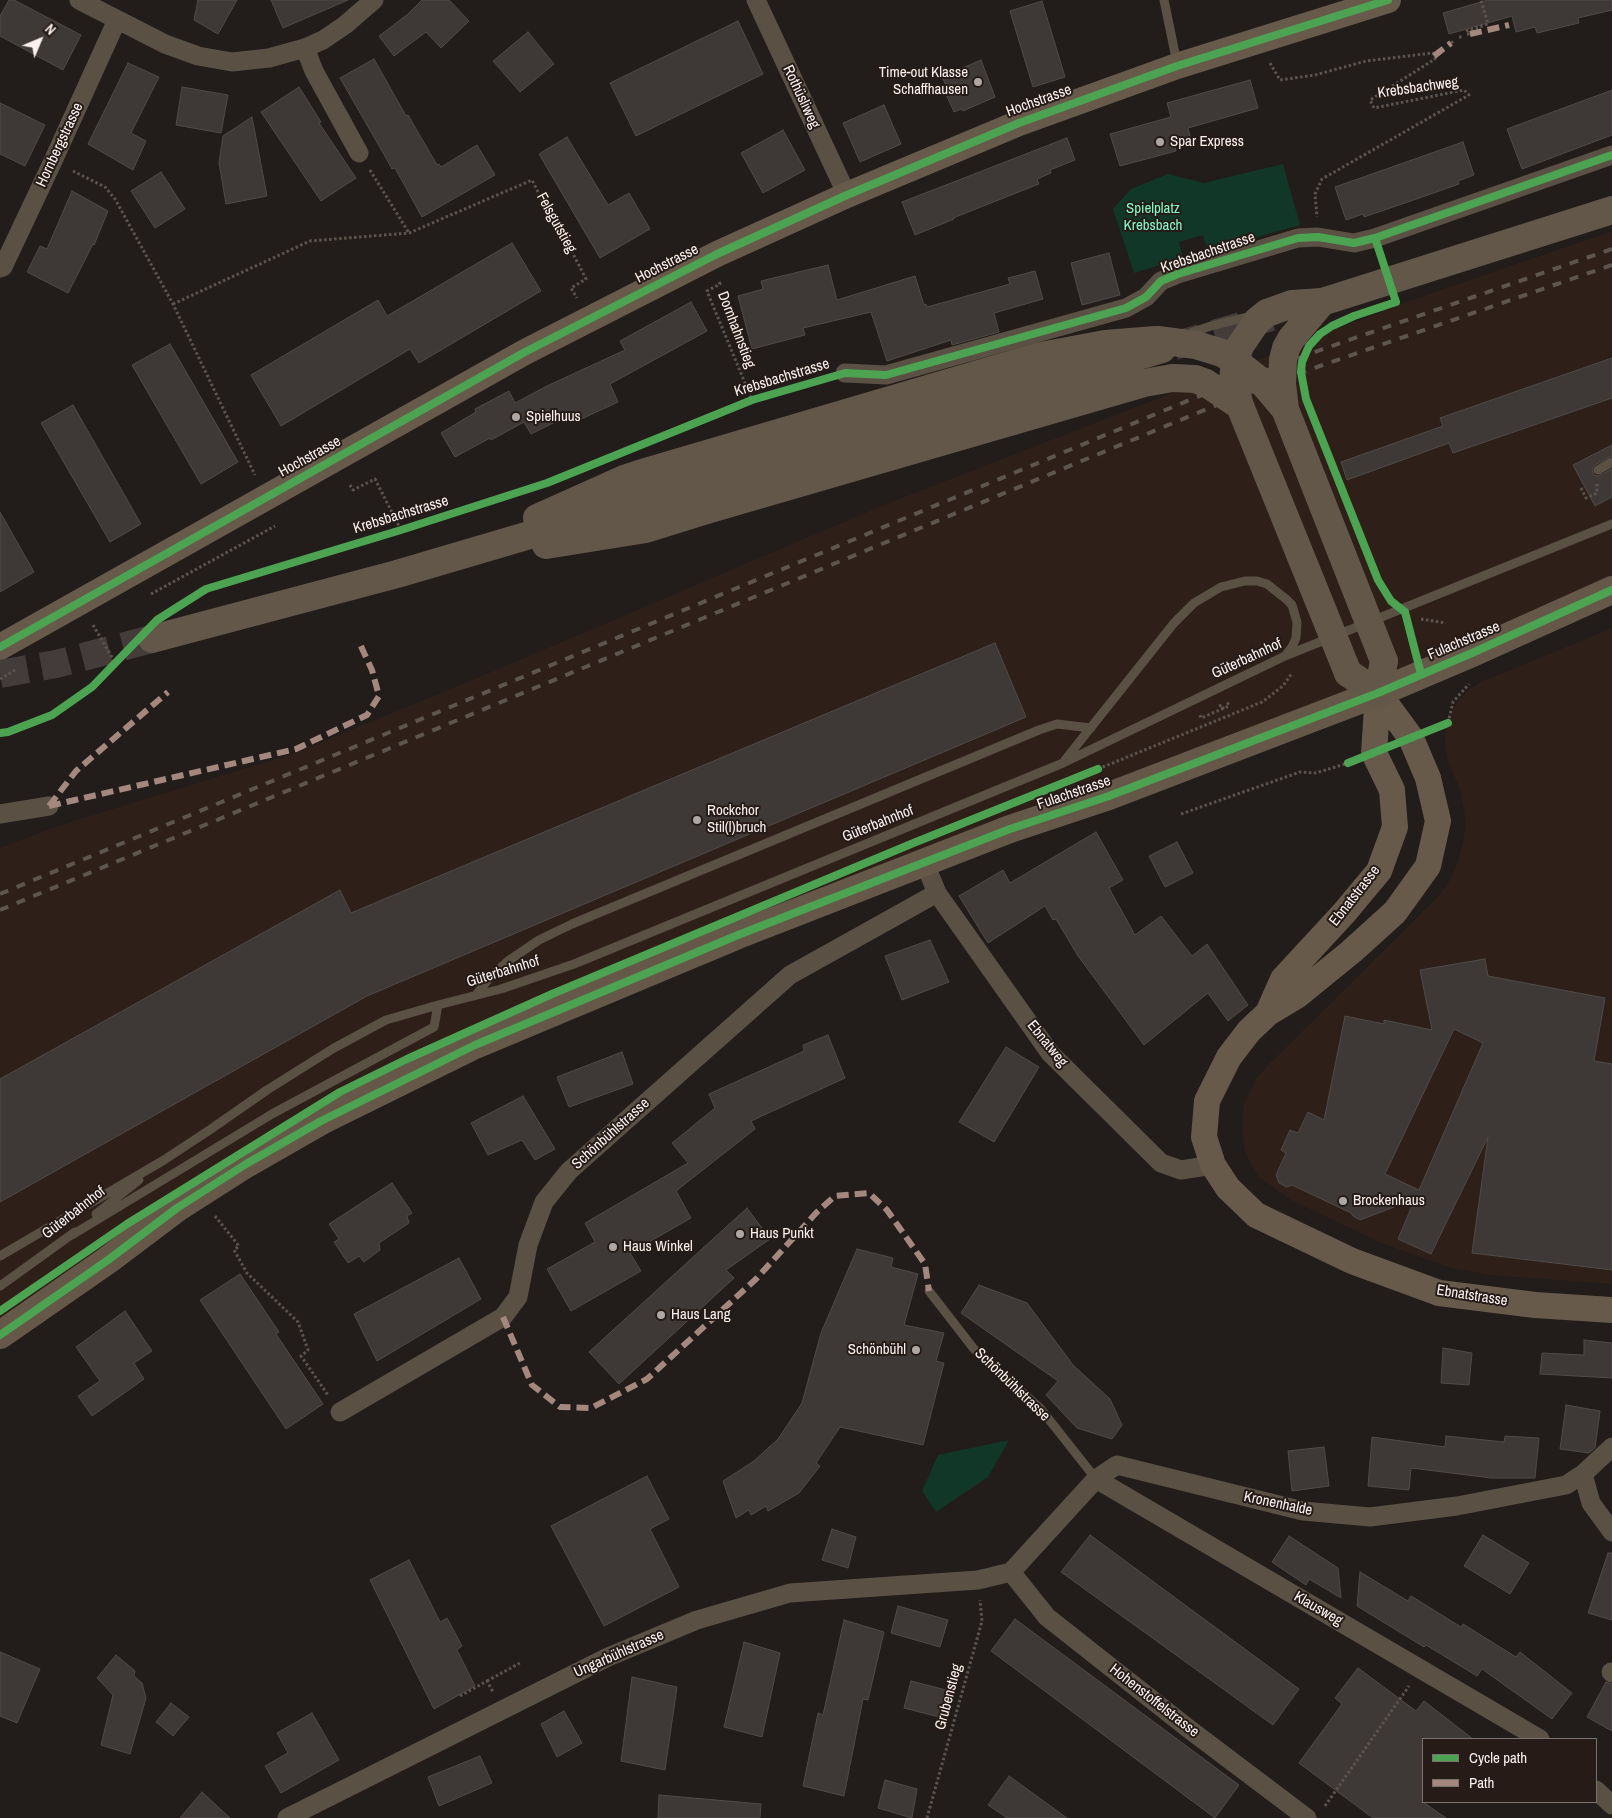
<!DOCTYPE html>
<html>
<head>
<meta charset="utf-8">
<style>
	body { margin:0 }
	#map { position:relative; width:1612px; height:1818px; overflow:hidden; background:#221c1a; font-family:"Archivo Narrow",sans-serif }
	canvas { display:block }
	.legend { position:absolute; left:1422px; top:1738px; width:175px; height:65px; box-sizing:border-box; background:#261b17; border:1px solid #7b716d; margin:0; padding:6px 9px; list-style:none; font-size:15px; color:#fbf2ef }
	.legend li { display:flex; align-items:center; gap:10px; height:25px }
	.legend b { width:25px; border:1px solid #7b716d }
	.north { position:absolute; left:15px; top:15px; width:50px; height:50px; -webkit-text-stroke:4px #261b17; paint-order:stroke; rotate:45deg; font-size:14px; font-weight:700; line-height:20px; text-align:center; color:#fbf2ef }
	.north::after { content:''; display:block; margin:auto; width:18px; height:22px; background:#fbf2ef; clip-path:polygon(50% 0,100% 100%,50% 72%,0 100%) }
</style>
</head>
<body>
<div id="map">
<canvas width="1612" height="1818"></canvas>
<ul class="legend">
<li><b style="height:6px;background:#4ca352"></b>Cycle path</li>
<li><b style="height:6px;background:#a5887d"></b>Path</li>
</ul>
<div class="north">N</div>
</div>
<script>
const context = document.querySelector('canvas').getContext('2d');
context.lineJoin = 'round';
function paint(path, color) {
  context.fillStyle = color;
  context.fill(path, 'evenodd');
}
function toPath(rows) {
  const path = new Path2D();
  for (const r of rows) {
    path.moveTo(r[0], r[1]);
    for (let i = 2; i < r.length; i += 2) path.lineTo(r[i], r[i + 1]);
  }
  return path;
}
function trace(path, color, width, dash) {
  context.strokeStyle = color;
  context.lineWidth = width;
  context.lineCap = dash ? 'butt' : 'round';
  context.setLineDash(dash || []);
  context.stroke(path);
}
function label(font, color, halo, rows, align = 'center') {
  context.font = font + ' "Archivo Narrow",sans-serif';
  context.lineWidth = 4;
  context.setLineDash([]);
  context.textBaseline = 'middle';
  context.strokeStyle = halo;
  context.fillStyle = color;
  for (const [text, x, y, turn = 0] of rows) {
    context.save();
    context.translate(x, y);
    context.rotate((+turn || 0) * Math.PI / 180);
    context.textAlign = isNaN(turn) ? turn : align;
    if (halo) context.strokeText(text, 0, 0);
    context.fillText(text, 0, 0);
    context.restore();
  }
}
paint(toPath([
	[1612,231,1612,590,399,1081,0,1335,0,848,57,826,292,754,477,678,886,504,1409,301],
	[1612,628,1612,1284,1489,1275,1448,1267,1381,1243,1291,1200,1259,1177,1251,1164,1245,1151,1242,1136,1243,1106,1256,1079,1265,1068,1435,900,1448,883,1457,864,1463,843,1465,826,1464,808,1460,790,1448,761,1445,747,1445,734,1448,720,1453,708,1461,697,1471,688,1483,681]
]), '#2e1f19');
paint(toPath([
	[1283,164,1300,225,1208,251,1203,235,1179,242,1183,258,1134,273,1113,209,1131,189,1168,174,1204,183],
	[1009,1440,988,1477,936,1512,922,1491,938,1455]
]), '#113729');
const building = toPath([
	[9,0,14,0,81,35,63,70,0,36,0,16,9,0],
	[198,0,237,0,218,34,194,20,198,0],
	[271,0,348,0,283,28,271,0],
	[422,0,449,0,469,21,441,48,426,32,394,56,379,36,408,14,422,0],
	[1488,0,1612,0,1612,10,1578,18,1579,23,1537,33,1535,27,1516,32,1512,16,1449,34,1443,13,1488,0],
	[1042,1,1065,77,1033,87,1010,11,1042,1],
	[738,21,763,74,636,136,610,83,738,21],
	[528,32,554,64,520,92,493,61,528,32],
	[374,59,406,116,408,115,437,165,439,164,441,167,477,145,495,175,422,217,395,168,392,169,386,158,340,78,374,59],
	[981,60,995,97,963,111,962,109,954,112,946,94,949,92,942,77,981,60],
	[128,63,159,77,131,133,146,141,133,170,88,144,128,63],
	[1250,80,1258,108,1188,128,1192,143,1175,147,1176,151,1120,166,1110,134,1171,117,1167,103,1250,80],
	[182,87,228,95,221,133,176,125,182,87],
	[299,87,321,122,319,123,356,178,321,201,261,112,299,87],
	[1612,90,1612,135,1522,169,1507,129,1612,90],
	[0,103,45,125,25,166,0,154,0,103],
	[884,105,901,144,860,162,843,123,884,105],
	[252,117,267,196,226,204,219,163,223,136,252,117],
	[783,130,805,170,763,193,741,153,783,130],
	[567,137,608,205,629,193,650,229,600,258,539,154,567,137],
	[1067,138,1075,160,1050,170,1051,173,1037,179,1039,184,953,218,954,219,915,235,902,202,1067,138],
	[1463,142,1474,175,1458,181,1459,184,1428,195,1364,217,1363,214,1346,220,1335,187,1463,142],
	[161,172,185,209,155,228,131,191,161,172],
	[72,191,108,211,94,245,93,244,68,293,27,272,40,246,47,249,72,191],
	[512,243,541,291,419,363,410,349,281,426,251,375,378,300,387,316,512,243],
	[1109,253,1120,295,1082,305,1071,263,1109,253],
	[828,265,837,300,915,276,924,305,926,304,927,307,1010,284,1008,278,1035,271,1043,299,994,313,999,332,952,345,951,340,887,361,871,312,803,328,805,335,752,349,738,296,763,289,761,281,828,265],
	[691,302,707,331,610,384,618,402,577,421,573,413,531,434,524,422,491,440,490,438,455,457,441,433,476,412,475,409,509,391,515,403,547,386,625,350,620,341,691,302],
	[170,344,238,462,201,484,132,365,170,344],
	[1612,358,1612,398,1453,453,1449,443,1347,480,1341,462,1443,426,1440,418,1612,358],
	[73,405,141,524,110,542,41,423,73,405],
	[1612,445,1612,456,1595,465,1592,469,1594,475,1598,476,1612,469,1612,497,1595,506,1573,465,1612,445],
	[0,512,34,572,0,592,0,512],
	[995,643,1026,717,367,996,0,1202,0,1079,340,890,351,913,995,643],
	[1096,832,1123,880,1109,888,1135,935,1161,916,1192,956,1207,944,1248,1005,1228,1021,1208,993,1144,1045,1078,956,1056,919,1053,920,1045,906,988,943,959,896,1003,870,1010,883,1096,832],
	[1177,842,1193,873,1165,887,1149,856,1177,842],
	[930,940,949,982,902,1000,885,956,930,940],
	[1485,959,1488,976,1605,998,1594,1061,1612,1064,1612,1270,1472,1253,1488,1137,1431,1254,1398,1239,1415,1199,1360,1220,1353,1216,1351,1213,1292,1185,1287,1187,1279,1183,1276,1175,1286,1153,1281,1150,1290,1130,1298,1133,1308,1112,1324,1120,1345,1016,1384,1024,1384,1020,1432,1030,1420,970,1485,959],
	[1454,1029,1483,1043,1419,1190,1385,1174,1454,1029],
	[828,1035,845,1078,751,1121,755,1129,676,1191,691,1218,630,1253,641,1271,571,1311,547,1269,595,1242,585,1223,688,1163,672,1143,715,1108,709,1094,804,1051,803,1045,828,1035],
	[1006,1047,1039,1067,994,1142,959,1122,1006,1047],
	[622,1052,633,1084,569,1107,557,1077,622,1052],
	[523,1096,555,1149,535,1160,522,1140,488,1155,471,1123,523,1096],
	[392,1183,412,1213,407,1216,409,1223,379,1243,380,1250,364,1262,359,1256,348,1263,334,1242,339,1239,329,1224,392,1183],
	[747,1208,770,1239,726,1270,734,1278,619,1384,589,1352,747,1208],
	[857,1249,893,1258,891,1267,918,1274,904,1325,944,1333,936,1361,944,1363,923,1445,840,1427,816,1463,820,1466,799,1493,768,1511,766,1506,751,1515,749,1510,736,1518,723,1481,754,1461,778,1439,802,1403,821,1333,857,1249],
	[459,1258,481,1299,377,1361,354,1314,459,1258],
	[240,1274,279,1332,276,1334,323,1404,286,1429,200,1300,240,1274],
	[979,1285,1027,1303,1073,1365,1110,1399,1122,1425,1112,1439,1077,1428,1046,1395,1058,1381,961,1313,979,1285],
	[125,1311,152,1351,134,1363,144,1379,92,1416,78,1396,100,1381,76,1347,125,1311],
	[1584,1340,1612,1343,1612,1378,1540,1374,1542,1353,1584,1355,1584,1340],
	[1443,1348,1472,1353,1469,1385,1441,1383,1443,1348],
	[1566,1405,1600,1411,1595,1448,1589,1453,1560,1449,1566,1405],
	[1446,1436,1504,1442,1505,1436,1539,1438,1535,1478,1491,1478,1411,1468,1409,1490,1368,1486,1372,1437,1445,1447,1446,1436],
	[1324,1447,1329,1486,1292,1491,1288,1451,1324,1447],
	[647,1476,669,1519,650,1529,679,1587,604,1626,551,1526,647,1476],
	[832,1529,856,1537,848,1568,822,1560,832,1529],
	[1090,1535,1299,1689,1273,1725,1061,1572,1090,1535],
	[1483,1535,1529,1563,1510,1594,1464,1566,1483,1535],
	[1289,1536,1338,1568,1341,1598,1309,1579,1306,1585,1272,1562,1289,1536],
	[1608,1553,1612,1553,1612,1620,1588,1613,1608,1553],
	[409,1560,440,1622,447,1618,462,1646,457,1650,475,1686,434,1709,370,1580,409,1560],
	[1360,1572,1408,1601,1411,1596,1461,1627,1463,1624,1516,1657,1520,1652,1572,1693,1552,1719,1482,1669,1477,1676,1426,1645,1424,1647,1357,1606,1360,1572],
	[898,1606,948,1620,940,1647,891,1633,898,1606],
	[1015,1619,1239,1785,1215,1818,991,1651,1015,1619],
	[844,1620,884,1632,868,1700,863,1699,844,1796,803,1786,818,1713,823,1715,844,1620],
	[744,1642,780,1653,762,1737,724,1727,744,1642],
	[0,1652,40,1669,17,1723,0,1716,0,1652],
	[116,1655,135,1671,134,1676,142,1683,146,1698,130,1754,101,1745,113,1695,97,1678,116,1655],
	[1358,1668,1416,1711,1424,1701,1473,1739,1423,1739,1423,1802,1446,1818,1373,1818,1299,1763,1342,1704,1335,1698,1358,1668],
	[632,1677,677,1687,665,1770,621,1761,632,1677],
	[911,1681,946,1690,939,1717,904,1708,911,1681],
	[1606,1682,1612,1684,1612,1731,1587,1717,1606,1682],
	[171,1703,189,1717,173,1736,156,1722,171,1703],
	[564,1711,582,1743,557,1757,541,1724,564,1711],
	[312,1713,339,1760,281,1793,265,1766,288,1753,277,1733,312,1713],
	[480,1756,492,1783,439,1806,428,1777,480,1756],
	[1009,1776,1067,1818,1007,1818,988,1805,1009,1776],
	[885,1780,917,1789,912,1818,878,1808,885,1780],
	[202,1792,230,1818,180,1818,202,1792],
	[659,1795,761,1804,760,1818,658,1818,659,1795]
]);
paint(building, '#3e3936');
trace(building, '#504b48', 1);
trace(toPath([
	[1174,346,1271,317],
	[0,674,56,664,152,639]
]), '#433c3a', 28, [28, 14]);
trace(toPath([
	[1466,31,1488,24,1481,0],
	[1467,34,1470,34],
	[1459,37,1462,37],
	[1451,43,1454,41],
	[1270,63,1280,80,1315,75,1366,61,1433,53,1435,59,1370,100,1374,108,1464,90,1469,95,1322,179,1315,194,1317,217],
	[370,170,409,233],
	[73,171,105,187,115,199,173,304,255,475],
	[719,282,720,284,707,291,752,400],
	[173,304,310,241,409,233,532,180,548,212,569,246,586,279,571,288,577,298],
	[350,485,353,490,375,479,401,530],
	[1581,488,1586,498,1597,493,1597,484],
	[151,594,275,526],
	[1421,619,1446,623],
	[93,625,116,664],
	[0,679,15,670],
	[1200,715,1201,718,1229,706,1227,701],
	[1448,723,1453,702,1469,684],
	[1098,769,1262,702,1283,686,1292,673],
	[1181,814,1300,772,1316,773,1348,763],
	[215,1216,239,1246,234,1250,247,1273,298,1322,308,1350,301,1356,328,1395],
	[487,1681,520,1663],
	[460,1696,487,1681,493,1692],
	[1325,1806,1409,1686],
	[927,1818,982,1621,980,1600]
]), '#5c544e', 3, [2.5, 2.5]);
trace(toPath([
	[1164,0,1177,63],
	[1187,337,1193,332,1211,326,1255,315],
	[1598,470,1612,462],
	[1065,760,1174,623,1194,603,1221,587,1245,581,1257,581,1267,584,1286,599,1292,605,1297,622,1296,638,1292,647,1285,656],
	[476,995,490,977,508,961,539,940,572,924,1039,730,1057,724,1091,728],
	[96,1214,139,1180],
	[72,1235,272,1114,434,1027,438,1005],
	[0,1256,164,1160,211,1129,267,1090,334,1048,386,1020,438,1005,501,989,574,964,1063,763,1285,656,1612,524],
	[0,1286,75,1232],
	[929,1291,974,1349,1040,1408,1096,1479]
]), '#5b5044', 9);
trace(toPath([
	[79,0,165,44,198,56,232,62,269,58,305,48,323,40,345,25,374,0],
	[756,0,847,195],
	[305,48,314,71,359,153],
	[0,268,3,267,53,161,117,20],
	[845,373,886,375,1126,308,1146,297,1161,281,1178,274,1298,238,1318,237,1354,243,1375,238,1612,155],
	[0,814,49,806],
	[925,864,937,893,1050,1053,1161,1163,1181,1170,1213,1165],
	[340,1412,503,1317,518,1297,528,1245,544,1202,569,1171,790,975,937,893],
	[1583,1474,1591,1503,1612,1532],
	[1096,1479,1540,1739],
	[1011,1572,1047,1617,1189,1729,1307,1818],
	[1611,1672,1612,1673],
	[1596,1790,1612,1805],
	[287,1818,608,1657,697,1620,790,1593,978,1580,1011,1572,1096,1479,1117,1465,1303,1511,1370,1517,1457,1506,1566,1485,1583,1474,1612,1447]
]), '#5b5044', 19);
trace(toPath([
	[0,647,525,352,717,254,847,195,1019,123,1177,66,1388,0],
	[1378,693,1411,738,1428,778,1438,821,1428,866,1395,912,1352,951,1298,995,1268,1013,1249,1031,1229,1057,1207,1101,1204,1137,1213,1165,1228,1188,1256,1215,1352,1261,1439,1293,1535,1305,1612,1310],
	[1268,1013,1283,979,1344,913,1379,871,1395,827,1392,790,1374,753,1378,693]
]), '#675a4b', 26);
trace(toPath([
	[0,1335,108,1260,177,1208,246,1164,321,1121,475,1045,738,935,1010,829,1109,796,1378,693,1472,653,1612,590]
]), '#665848', 28);
trace(toPath([
	[1322,302,1612,210],
	[537,518,624,479,639,474,1006,366,1041,356,1105,344,1156,340],
	[546,545,646,529,707,510,1013,421],
	[152,639,397,574,1162,349],
	[1348,673,1378,693,1384,661]
]), '#63574a', 28);
trace(toPath([
	[0,894,1192,399,1323,349,1612,249],
	[0,910,1207,409,1317,367,1612,265]
]), '#5d554e', 4, [9, 9]);
trace(toPath([
	[1219,706,1222,705,1224,711]
]), '#5c544e', 3, [2.5, 2.5]);
trace(toPath([
	[1322,302,1292,304,1267,313,1257,321,1240,346,1235,361,1233,381,1240,406,1348,673],
	[1322,302,1291,339,1286,348,1283,360,1282,384,1285,409,1384,661],
	[1158,340,1196,345,1222,353,1235,361,1262,382,1285,409],
	[1013,421,1144,383,1172,378,1195,379,1206,383,1240,406]
]), '#63574a', 28);
trace(toPath([
	[1470,34,1509,25],
	[1434,56,1451,43],
	[49,806,296,749,367,715,379,696,372,670,359,642],
	[49,806,76,771,168,692],
	[503,1317,532,1385,560,1407,591,1408,647,1379,756,1279,816,1213,835,1196,869,1193,887,1210,925,1264,929,1291]
]), '#a5887d', 6, [12, 6]);
trace(toPath([
	[1375,238,1396,302,1354,316,1332,326,1320,334,1309,346,1302,362,1301,372,1306,399,1378,580,1391,601,1405,612,1421,674],
	[0,647,525,352,717,254,847,195,1019,123,1177,66,1388,0],
	[0,733,8,732,52,715,92,687,157,620,206,589,401,530,547,483,752,400,845,373,886,375,1126,308,1146,297,1161,281,1178,274,1298,238,1318,237,1354,243,1375,238,1612,155],
	[1348,763,1448,723],
	[0,1311,127,1224,340,1092,407,1059,552,994,911,844,1098,769],
	[0,1335,108,1260,177,1208,246,1164,321,1121,475,1045,738,935,1010,829,1109,796,1378,693,1472,653,1612,590]
]), '#4ca352', 8);
for (const [x, y, r, color] of [
	[978,82,5,"#afa7a4"],
	[1160,142,5,"#afa7a4"],
	[516,417,5,"#afa7a4"],
	[697,820,5,"#afa7a4"],
	[1343,1201,5,"#afa7a4"],
	[740,1234,5,"#afa7a4"],
	[613,1247,5,"#afa7a4"],
	[661,1315,5,"#afa7a4"],
	[916,1350,5,"#afa7a4"]
]) {
  const dot = new Path2D();
  dot.arc(x, y, r, 0, 2 * Math.PI);
  context.fillStyle = color;
  context.fill(dot);
  trace(dot, '#261b17', 2);
}
label('15px', '#fbf2ef', '#261b17', [
	["Time-out Klasse",968,73,"right"],
	["Schaffhausen",968,90,"right"],
	["Spar Express",1170,142],
	["Spielhuus",526,417],
	["Rockchor",707,811],
	["Stil(l)bruch",707,828],
	["Brockenhaus",1353,1201],
	["Haus Punkt",750,1234],
	["Haus Winkel",623,1247],
	["Haus Lang",671,1315],
	["Schönbühl",906,1350,"right"]
], 'left');
label('15px', '#fbf2ef', '#261b17', [
	["Krebsbachweg",1418,88,-8],
	["Rothüsliweg",801,97,65],
	["Hochstrasse",1039,101,-20],
	["Hornbergstrasse",60,145,-65],
	["Felsgutstieg",556,223,61],
	["Krebsbachstrasse",1208,253,-19],
	["Hochstrasse",667,264,-27],
	["Dornhahnstieg",736,330,69],
	["Krebsbachstrasse",782,378,-17],
	["Hochstrasse",310,457,-29],
	["Krebsbachstrasse",401,515,-17],
	["Fulachstrasse",1464,641,-23],
	["Güterbahnhof",1247,659,-25],
	["Fulachstrasse",1074,793,-19],
	["Güterbahnhof",878,824,-22],
	["Ebnatstrasse",1355,896,-52],
	["Güterbahnhof",503,972,-17],
	["Ebnatweg",1047,1044,51],
	["Schönbühlstrasse",611,1134,-42],
	["Güterbahnhof",74,1213,-38],
	["Ebnatstrasse",1472,1296,9],
	["Schönbühlstrasse",1012,1385,44],
	["Kronenhalde",1278,1504,12],
	["Klausweg",1318,1609,30],
	["Ungarbühlstrasse",619,1654,-24],
	["Grubenstieg",949,1697,-75],
	["Hohenstoffelstrasse",1154,1701,38]
]);
label('15px', '#85f8c9', '#261b17', [
	["Spielplatz",1153,209],
	["Krebsbach",1153,226]
]);
</script>
</body>
</html>
